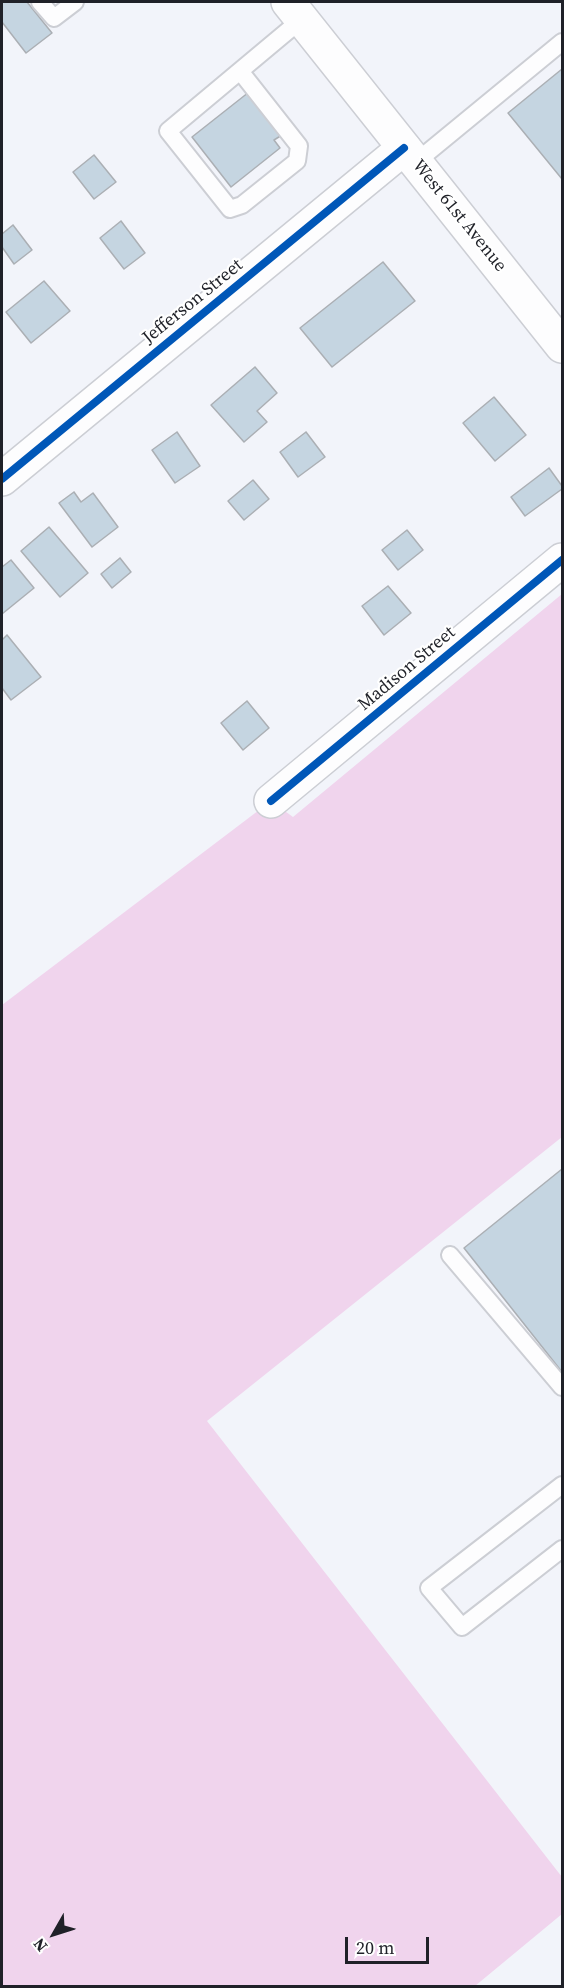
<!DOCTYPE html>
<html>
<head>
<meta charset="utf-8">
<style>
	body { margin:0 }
	#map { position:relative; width:564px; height:1988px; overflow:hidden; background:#f2f4fa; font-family:"Source Serif 4",serif }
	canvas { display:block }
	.frame { position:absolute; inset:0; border:3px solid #1f2128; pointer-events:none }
	.north { position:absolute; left:24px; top:1904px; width:60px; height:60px; -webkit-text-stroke:4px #fff; paint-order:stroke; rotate:231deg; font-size:16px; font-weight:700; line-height:24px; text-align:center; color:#1f2128 }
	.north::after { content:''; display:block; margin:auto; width:21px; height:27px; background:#1f2128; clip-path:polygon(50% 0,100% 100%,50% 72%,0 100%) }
	.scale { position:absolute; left:345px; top:1937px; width:84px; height:27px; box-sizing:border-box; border:3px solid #1f2128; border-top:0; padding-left:8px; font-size:18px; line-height:21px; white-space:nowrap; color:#1f2128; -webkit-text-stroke:4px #fff; paint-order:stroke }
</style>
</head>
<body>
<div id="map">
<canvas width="564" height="1988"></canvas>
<div class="frame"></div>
<div class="north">N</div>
<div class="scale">20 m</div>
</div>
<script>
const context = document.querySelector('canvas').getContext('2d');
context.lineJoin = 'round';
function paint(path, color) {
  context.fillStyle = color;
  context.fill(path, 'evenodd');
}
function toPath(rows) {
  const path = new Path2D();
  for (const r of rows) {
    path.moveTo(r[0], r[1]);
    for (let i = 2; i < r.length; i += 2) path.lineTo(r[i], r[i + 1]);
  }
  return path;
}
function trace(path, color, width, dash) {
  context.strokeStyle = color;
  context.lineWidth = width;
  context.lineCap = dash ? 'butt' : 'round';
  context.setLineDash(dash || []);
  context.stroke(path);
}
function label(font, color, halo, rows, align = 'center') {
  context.font = font + ' "Source Serif 4",serif';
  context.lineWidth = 4.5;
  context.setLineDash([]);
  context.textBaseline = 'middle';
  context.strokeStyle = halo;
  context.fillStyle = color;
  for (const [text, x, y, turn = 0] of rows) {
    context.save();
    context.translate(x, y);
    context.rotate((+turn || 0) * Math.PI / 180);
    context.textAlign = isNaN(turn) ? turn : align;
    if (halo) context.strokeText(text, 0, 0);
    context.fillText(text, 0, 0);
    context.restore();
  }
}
paint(toPath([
	[562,594,562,1137,207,1421,562,1877,562,1914,475,1986,2,1986,2,1005,271,801,293,817]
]), '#f0d4ed');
const building = toPath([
	[2,2,27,2,52,33,26,53,2,22,2,2],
	[562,69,562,179,508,113,562,69],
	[249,92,282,135,274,140,280,148,231,187,192,137,249,92],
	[94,155,116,182,94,199,73,172,94,155],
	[121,221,145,253,124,269,100,238,121,221],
	[13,225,32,250,14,264,2,247,2,234,13,225],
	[383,262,415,301,332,367,300,328,383,262],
	[44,281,70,311,31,343,6,312,44,281],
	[255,367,277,393,257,411,267,422,244,442,211,405,255,367],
	[494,397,526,435,495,461,463,423,494,397],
	[177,432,200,466,175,483,152,450,177,432],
	[306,432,325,457,298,477,280,452,306,432],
	[549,468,562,486,562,489,525,516,511,497,549,468],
	[253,480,269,499,244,520,228,501,253,480],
	[74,492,81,502,93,493,118,527,92,547,59,503,74,492],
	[49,527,88,573,60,597,21,551,49,527],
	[407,530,423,550,398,570,382,550,407,530],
	[120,558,131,572,112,588,101,574,120,558],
	[11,560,34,588,2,614,2,567,11,560],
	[388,586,411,613,384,635,362,606,388,586],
	[7,635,41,677,11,700,2,688,2,640,7,635],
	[247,701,269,728,243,750,221,723,247,701],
	[562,1169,562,1372,464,1248,562,1169]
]);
paint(building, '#c5d5e1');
trace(building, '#abafb4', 1.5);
const lane = toPath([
	[40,2,54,18,75,2],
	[240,71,299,146,297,161,242,205,230,209,168,131,302,19],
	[416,162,562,42],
	[450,1255,562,1387],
	[562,1485,429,1588,462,1627,562,1549]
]);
const street = toPath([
	[2,479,404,148],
	[271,801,562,560]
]);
const secondary = toPath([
	[288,2,562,346]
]);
trace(lane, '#ccced4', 20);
trace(street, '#ccced4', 36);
trace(secondary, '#ccced4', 36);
trace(lane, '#fdfdfe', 16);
trace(street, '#fdfdfe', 33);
trace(secondary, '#fdfdfe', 33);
trace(toPath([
	[2,479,404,148],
	[271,801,562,560]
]), '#0057b8', 8);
label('18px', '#1f2128', '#fff', [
	["West 61st Avenue",459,216,51],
	["Jefferson Street",193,302,-39],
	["Madison Street",407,669,-40]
]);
</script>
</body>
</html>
